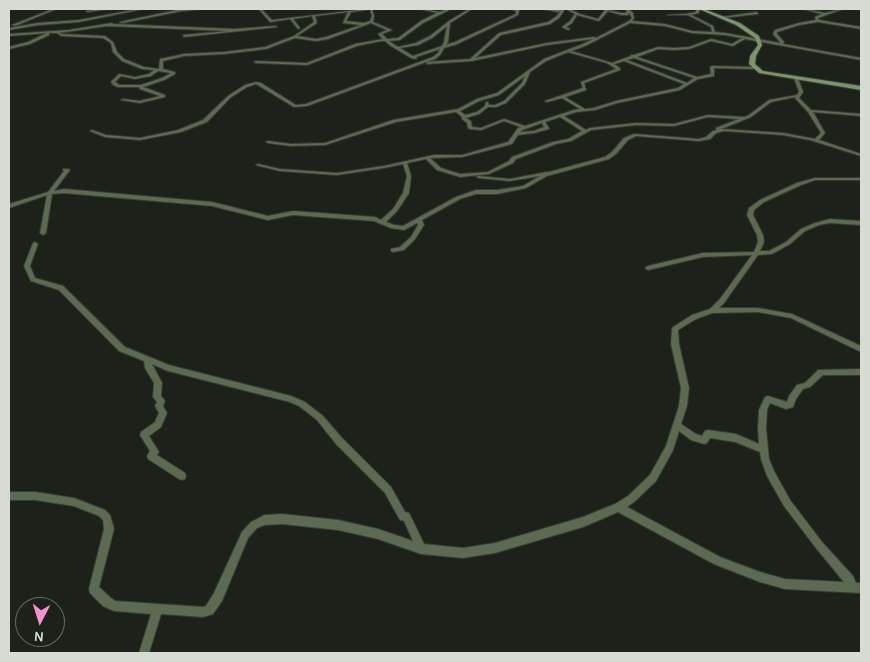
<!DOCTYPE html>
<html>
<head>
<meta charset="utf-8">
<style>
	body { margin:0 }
	#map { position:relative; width:870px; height:662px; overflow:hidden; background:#1c2219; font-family:Karla,sans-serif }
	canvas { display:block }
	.frame { position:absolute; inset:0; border:10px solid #d7dbd4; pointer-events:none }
	.north { position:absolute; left:15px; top:597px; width:50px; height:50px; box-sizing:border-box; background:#1c2219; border:1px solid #676c64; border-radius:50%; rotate:185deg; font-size:14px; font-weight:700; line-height:20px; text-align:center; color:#d7dbd4 }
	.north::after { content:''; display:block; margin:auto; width:18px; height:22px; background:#f690cf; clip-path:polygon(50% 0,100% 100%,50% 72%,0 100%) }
</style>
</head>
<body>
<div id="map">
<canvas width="870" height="662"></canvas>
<div class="frame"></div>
<div class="north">N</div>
</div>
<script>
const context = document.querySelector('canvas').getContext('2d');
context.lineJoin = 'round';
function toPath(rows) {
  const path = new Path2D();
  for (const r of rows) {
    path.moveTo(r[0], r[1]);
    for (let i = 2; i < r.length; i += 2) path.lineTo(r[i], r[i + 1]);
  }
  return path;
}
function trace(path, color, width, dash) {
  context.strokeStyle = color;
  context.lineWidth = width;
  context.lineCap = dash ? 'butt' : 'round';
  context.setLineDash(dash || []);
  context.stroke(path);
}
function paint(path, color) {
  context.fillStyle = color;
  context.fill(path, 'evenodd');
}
const minor = toPath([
	[53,9,56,9,15,26,12,25,53,9],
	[102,9,109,9,87,12,86,11,102,9],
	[139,9,143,9,79,22,38,25,9,30,9,28,38,23,79,20,139,9],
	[182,9,204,9,182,11,122,23,120,22,182,9],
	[259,9,261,9,272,20,367,9,366,10,351,12,346,21,364,23,370,21,372,16,370,9,372,9,374,16,373,22,392,30,382,34,387,39,398,38,421,21,437,13,421,9,440,12,448,9,451,9,423,23,400,40,389,41,398,47,416,43,430,36,449,21,469,9,472,9,450,23,448,42,446,45,455,42,516,14,516,11,511,9,519,10,518,15,457,44,444,48,440,55,435,59,426,62,470,59,499,33,548,22,557,16,561,10,558,12,543,9,558,10,560,9,565,9,559,18,550,24,501,35,475,58,547,43,594,37,596,38,629,21,632,18,629,13,628,15,621,15,608,11,599,21,577,15,572,23,566,27,570,29,568,30,562,27,570,21,575,14,566,9,569,9,580,14,598,19,605,10,603,9,621,13,626,13,627,11,625,9,628,9,633,13,634,18,632,21,665,24,692,31,712,32,711,27,688,15,667,15,686,14,696,12,696,9,700,9,699,10,699,13,691,15,713,26,715,32,725,33,780,43,780,42,773,34,775,30,799,23,816,20,815,17,822,14,803,9,825,13,843,9,818,18,819,20,861,27,861,29,818,22,799,25,777,32,777,34,784,42,783,44,861,58,861,60,745,39,733,46,711,41,689,49,674,50,658,49,637,57,697,77,711,74,710,67,712,66,755,67,757,68,755,69,714,68,714,76,698,79,680,90,617,103,595,110,576,112,564,116,586,130,590,128,636,123,674,124,708,115,745,117,749,115,769,100,797,95,799,92,794,78,796,77,798,78,803,92,799,98,811,110,861,114,861,116,813,112,825,133,819,140,861,154,861,156,810,140,783,135,724,131,716,133,710,139,699,141,636,136,628,140,616,154,609,159,547,176,526,188,497,194,476,194,460,199,422,220,424,225,415,239,404,250,393,252,391,251,391,249,400,247,411,237,418,225,417,223,404,230,391,228,374,221,293,215,268,220,212,206,64,193,52,194,46,233,43,235,40,233,47,195,9,208,9,204,48,192,64,171,63,170,63,169,68,169,70,170,54,191,64,189,212,202,268,216,293,211,375,217,381,220,393,209,403,193,407,176,403,164,384,168,337,175,280,171,256,165,258,164,280,169,337,173,384,166,434,155,462,155,508,142,518,128,521,127,504,121,481,130,470,129,468,128,467,123,462,119,462,117,456,112,396,122,325,145,291,146,268,143,266,142,268,141,291,144,325,143,393,120,458,109,477,99,497,93,544,59,583,44,593,39,547,45,472,61,427,64,426,62,307,106,294,107,256,84,247,87,230,98,207,122,181,132,140,140,105,137,90,131,92,130,106,135,140,138,178,130,203,120,228,96,245,85,256,82,261,83,296,105,306,104,433,57,438,53,440,49,416,57,417,58,415,59,411,58,391,46,385,41,381,41,357,46,307,65,256,63,254,62,256,61,307,63,355,44,383,39,378,34,387,30,371,23,328,39,316,41,295,38,266,49,224,54,184,56,163,61,163,69,175,72,175,74,164,80,143,87,165,95,165,97,140,103,121,100,123,99,140,101,160,96,140,89,139,87,118,87,113,85,111,82,119,74,135,77,149,74,154,70,142,69,122,61,113,52,111,43,103,38,61,36,57,33,49,33,49,35,30,44,9,49,9,47,28,42,47,33,9,36,9,34,69,30,112,23,113,24,235,29,275,26,277,27,184,37,183,35,228,31,107,26,59,33,62,34,105,36,113,42,117,52,124,59,144,67,159,69,160,59,184,54,224,52,265,47,294,36,314,22,312,16,293,19,300,28,298,29,290,19,270,22,259,9],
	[348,12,343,23,361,25,326,37,316,39,297,36,317,23,315,16,348,12],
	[630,23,665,26,692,33,725,35,742,38,732,44,711,39,689,47,674,48,658,47,634,55,631,55,631,56,612,63,571,51,585,46,630,23],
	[447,26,444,42,442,46,413,56,400,48,418,45,432,38,447,26],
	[568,52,607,63,616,69,581,82,583,88,545,101,547,102,562,98,580,109,574,110,525,126,504,119,481,128,472,127,471,121,466,118,479,114,488,107,496,107,506,103,525,84,530,72,546,61,568,52],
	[634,58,694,78,687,83,627,60,634,58],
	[624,61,684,84,678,88,616,101,594,108,585,109,565,97,586,90,584,83,620,70,620,68,614,64,624,61],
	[158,71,171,73,162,78,141,85,120,85,115,82,121,76,135,79,151,76,158,71],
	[525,76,522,83,504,101,495,105,489,105,488,102,486,102,485,106,477,112,465,115,460,111,479,101,499,95,525,76],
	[795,97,796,99,808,112,821,133,815,139,783,133,721,129,751,117,771,102,795,97],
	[560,117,582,131,568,139,553,142,512,157,509,161,488,172,460,174,441,168,430,158,462,157,512,144,518,135,534,133,549,129,549,128,545,122,560,117],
	[708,117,739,119,716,128,716,129,717,130,713,131,706,137,699,139,634,134,624,138,612,152,605,157,549,172,547,172,510,179,477,176,477,177,479,178,510,181,540,176,523,186,497,190,476,190,456,197,403,226,394,225,386,222,397,211,409,193,411,176,407,163,426,159,437,170,460,177,489,174,513,163,516,159,556,144,571,141,591,130,636,125,674,126,708,117],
	[542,123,544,127,534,131,520,132,522,130,542,123],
	[757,12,758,14,722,18,721,17,757,12],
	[815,178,861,178,861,180,815,180,801,185,764,202,754,210,753,215,763,235,764,242,760,251,769,251,786,242,801,229,815,223,830,219,861,221,861,225,830,223,819,225,805,231,790,244,772,254,758,255,724,303,719,308,758,308,792,314,861,346,861,352,791,318,758,312,712,313,696,319,678,330,679,344,689,388,687,406,681,424,696,434,702,436,705,431,708,430,736,434,759,444,758,428,759,410,765,397,768,396,787,402,789,396,797,385,805,383,818,370,861,369,861,375,823,375,810,387,803,389,796,399,793,407,786,409,770,403,767,410,766,428,769,459,774,471,790,500,822,542,853,576,856,583,861,583,861,593,785,589,760,582,714,564,618,512,583,527,495,553,463,558,421,554,378,539,338,530,282,524,265,525,257,528,248,538,222,601,213,614,203,617,161,614,149,653,139,653,151,614,114,611,103,606,90,593,89,589,104,529,103,520,99,516,74,506,35,500,9,500,9,492,35,492,74,498,105,510,110,515,114,529,99,587,111,598,115,601,203,607,206,606,214,593,242,532,251,522,265,515,282,514,338,520,378,529,413,541,404,521,400,520,385,493,336,444,317,420,299,406,290,402,168,371,152,364,162,383,161,396,165,401,163,406,167,413,161,427,149,436,159,452,157,455,185,473,186,476,185,479,182,480,179,479,148,459,147,456,150,451,140,435,141,432,155,422,159,413,155,406,157,402,153,397,154,383,145,368,144,361,119,351,59,290,31,281,24,266,33,243,35,242,38,244,30,266,35,278,63,286,125,347,169,365,291,396,305,402,323,416,342,438,391,487,405,512,409,513,424,544,463,548,495,543,583,517,615,504,628,496,650,475,666,446,679,406,681,388,671,344,672,329,673,327,692,315,710,309,720,299,752,255,703,257,648,270,645,268,648,266,703,253,754,252,758,242,757,235,747,215,749,208,760,200,797,183,815,178],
	[679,431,691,440,704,444,707,443,710,438,735,442,760,452,761,459,767,476,784,506,816,548,844,582,785,579,760,572,720,557,627,507,634,502,656,481,673,450,679,431]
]);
const secondary = toPath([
	[699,9,704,9,740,23,759,36,762,45,756,56,755,64,763,71,861,86,861,90,759,73,749,64,750,56,758,45,755,38,736,25,699,9]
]);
trace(minor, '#363c33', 2);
trace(secondary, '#363c33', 2);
paint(minor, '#5b6a51');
paint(secondary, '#7c946c');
</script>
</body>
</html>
